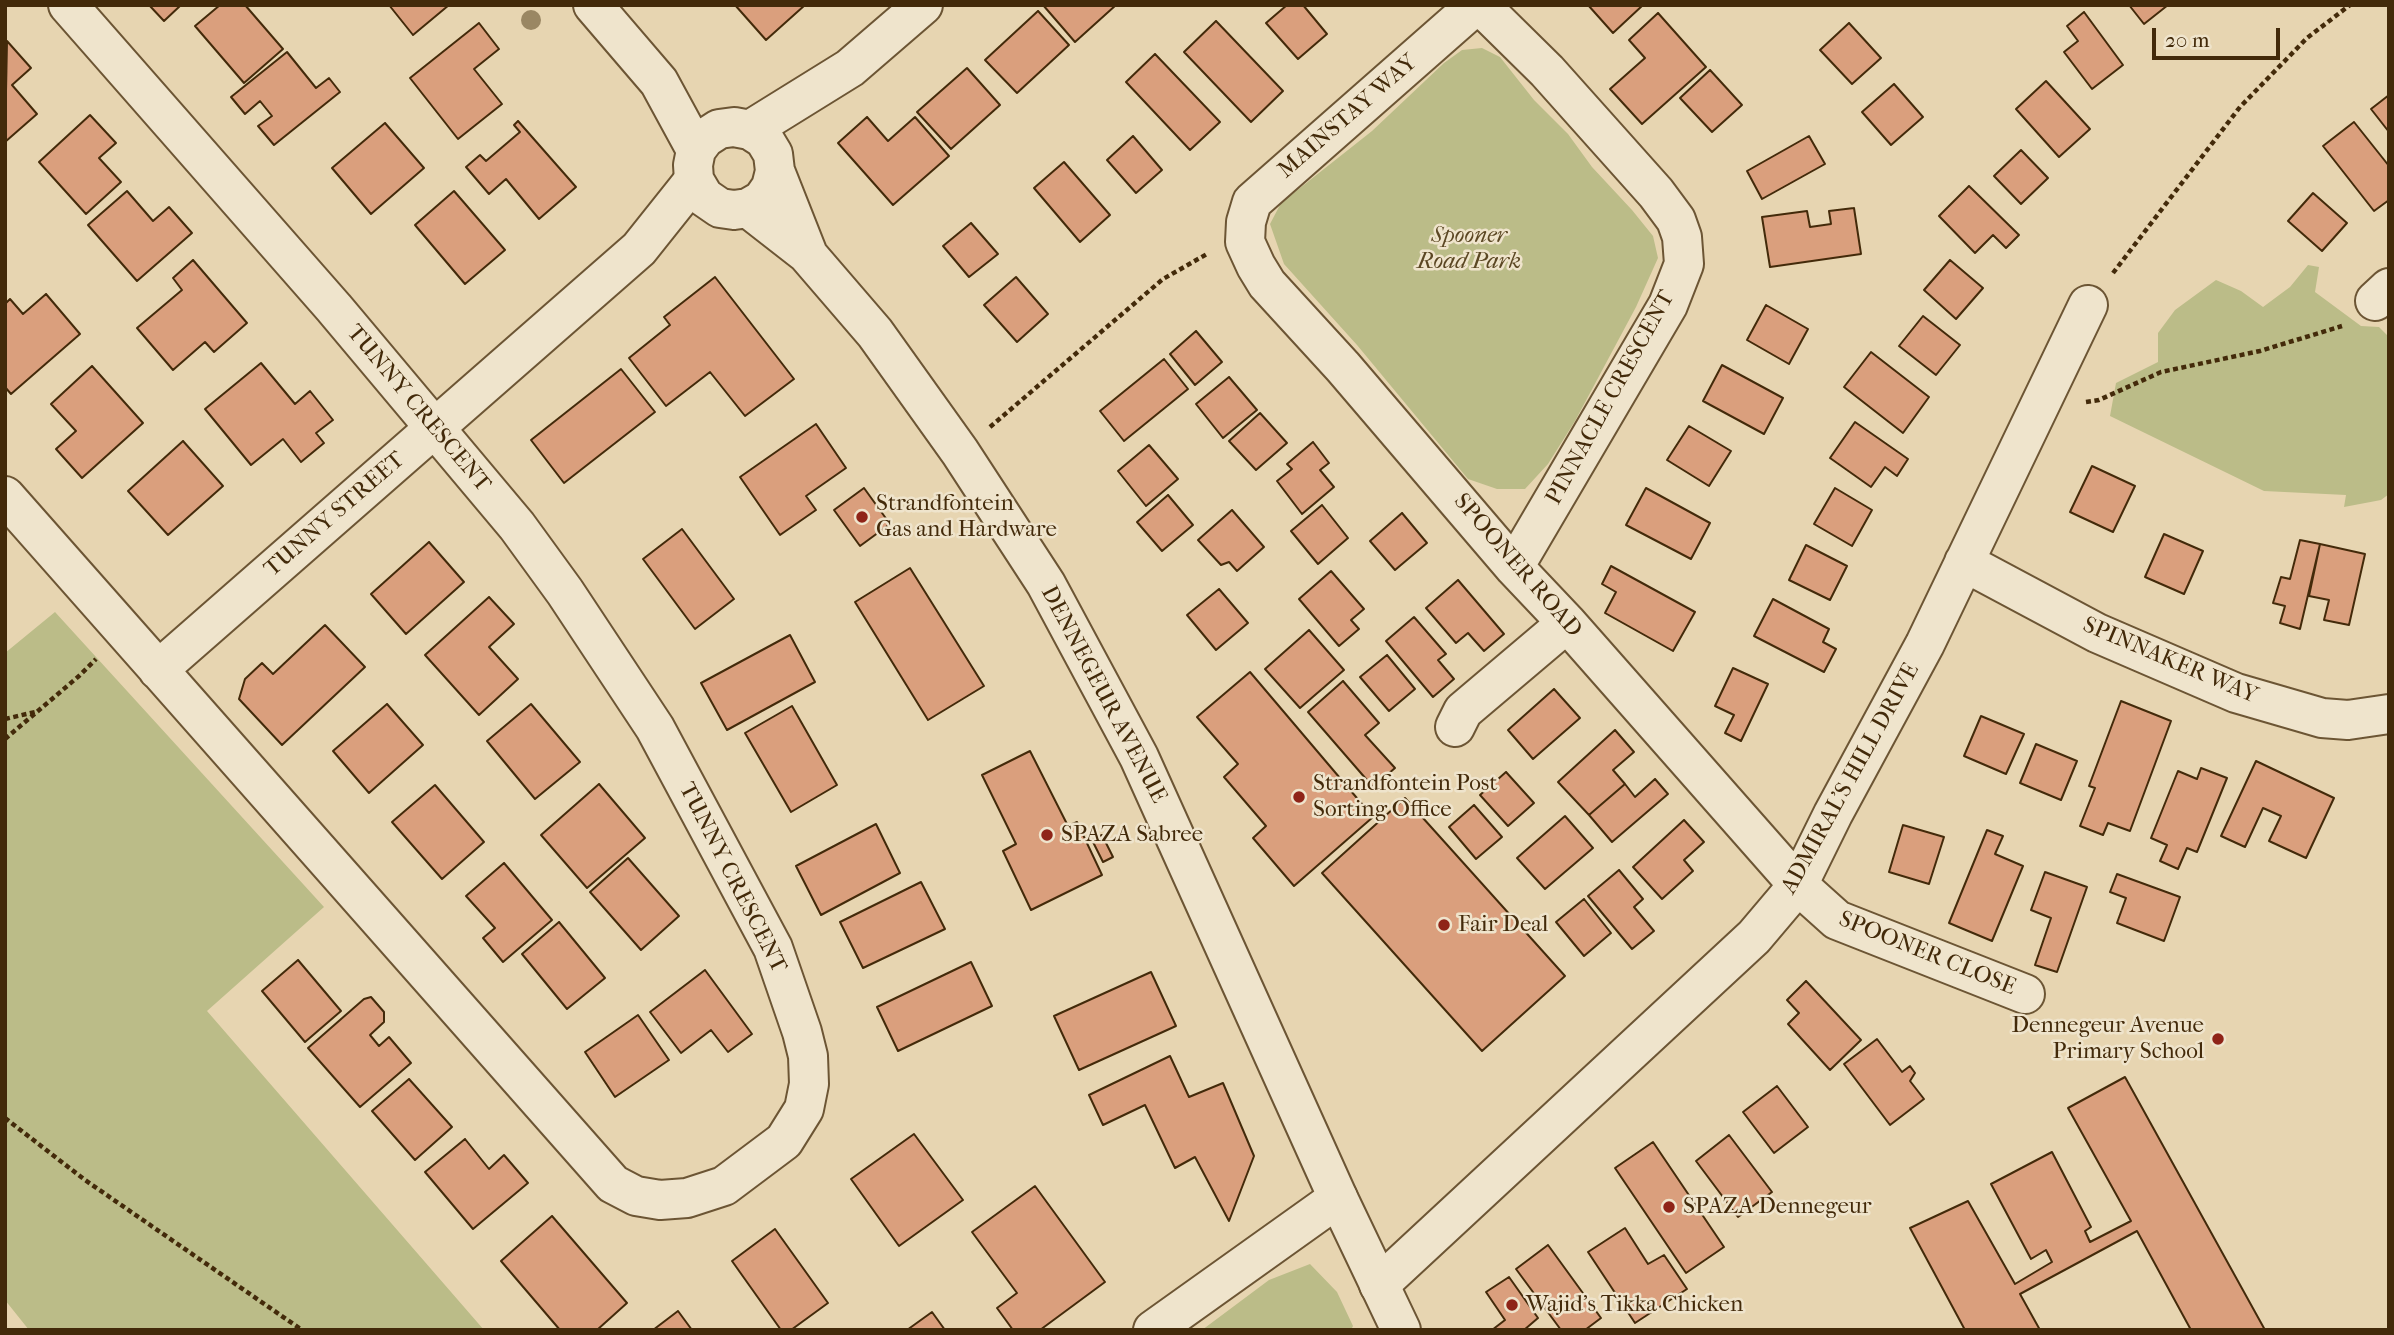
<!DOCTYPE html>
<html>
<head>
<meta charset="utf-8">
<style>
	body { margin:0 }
	#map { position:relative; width:2394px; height:1335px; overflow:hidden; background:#e7d5b1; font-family:"IM FELL French Canon",serif }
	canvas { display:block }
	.frame { position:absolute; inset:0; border:7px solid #432a0a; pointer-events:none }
	.scale { position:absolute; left:2152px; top:28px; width:128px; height:32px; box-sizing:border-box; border:4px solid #432a0a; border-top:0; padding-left:9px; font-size:21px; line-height:24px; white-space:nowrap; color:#432a0a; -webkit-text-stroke:5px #efe4cc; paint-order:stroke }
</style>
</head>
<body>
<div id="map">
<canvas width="2394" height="1335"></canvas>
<div class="frame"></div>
<div class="scale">20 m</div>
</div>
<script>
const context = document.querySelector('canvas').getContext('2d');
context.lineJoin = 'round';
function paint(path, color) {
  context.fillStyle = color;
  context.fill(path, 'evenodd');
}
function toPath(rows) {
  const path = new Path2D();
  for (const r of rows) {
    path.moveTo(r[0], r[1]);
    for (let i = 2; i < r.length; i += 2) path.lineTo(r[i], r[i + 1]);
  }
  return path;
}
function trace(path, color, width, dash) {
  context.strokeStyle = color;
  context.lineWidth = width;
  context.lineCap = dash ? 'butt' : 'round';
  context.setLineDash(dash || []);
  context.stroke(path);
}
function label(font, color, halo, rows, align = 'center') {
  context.font = font + ' "IM FELL French Canon",serif';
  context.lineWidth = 5;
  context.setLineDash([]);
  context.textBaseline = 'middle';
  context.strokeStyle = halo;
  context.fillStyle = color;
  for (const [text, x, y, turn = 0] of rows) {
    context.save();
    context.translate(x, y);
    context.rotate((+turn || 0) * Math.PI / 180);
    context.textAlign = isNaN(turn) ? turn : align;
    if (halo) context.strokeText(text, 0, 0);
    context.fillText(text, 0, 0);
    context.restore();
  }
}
paint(toPath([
	[1482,48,1500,57,1534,100,1568,134,1592,167,1632,210,1653,236,1658,258,1636,307,1575,421,1548,464,1525,489,1497,489,1468,479,1357,345,1284,264,1270,224,1281,203,1372,131,1444,63,1462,50],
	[2308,265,2319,267,2315,292,2361,326,2379,327,2389,337,2389,494,2381,500,2344,507,2346,495,2264,491,2110,416,2116,383,2158,362,2158,333,2175,310,2216,280,2241,291,2263,307,2290,287],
	[55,612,324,907,207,1011,484,1330,29,1330,5,1300,5,653],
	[1310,1264,1337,1292,1353,1326,1351,1330,1202,1330,1269,1280]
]), '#bbbc88');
const building = toPath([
	[149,5,181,5,164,21,149,5],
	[220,5,245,5,283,49,244,83,195,26,220,5],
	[389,5,449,5,413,35,389,5],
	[735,5,805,5,766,40,735,5],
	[1043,5,1116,5,1075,42,1043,5],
	[1287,5,1303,5,1327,34,1298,59,1266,23,1287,5],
	[1588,5,1643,5,1613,33,1588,5],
	[2129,5,2168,5,2144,24,2129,5],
	[1038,11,1069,45,1017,93,985,60,1038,11],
	[2084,12,2123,65,2092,89,2064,52,2078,41,2067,26,2084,12],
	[1658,13,1706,67,1642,124,1610,89,1645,58,1629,40,1658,13],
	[1216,21,1283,91,1251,122,1184,52,1216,21],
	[479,23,499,49,474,69,502,104,458,139,410,78,479,23],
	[1849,23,1881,58,1852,84,1820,50,1849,23],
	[7,41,31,68,12,85,37,114,5,142,7,41],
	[287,52,316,88,329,78,340,92,274,145,258,126,272,116,260,101,245,114,231,97,287,52],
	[1155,54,1220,122,1190,150,1126,82,1155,54],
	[967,68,1000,105,951,149,917,112,967,68],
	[1710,70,1742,105,1712,132,1680,98,1710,70],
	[2046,81,2090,129,2059,157,2016,109,2046,81],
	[1894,84,1923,117,1891,145,1862,112,1894,84],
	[2389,95,2389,132,2371,109,2389,95],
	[90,115,116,143,99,158,121,182,86,214,39,162,90,115],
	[867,117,888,141,915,117,949,156,893,205,838,143,867,117],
	[518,121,576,187,539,219,506,179,489,194,466,167,480,155,486,161,520,132,514,125,518,121],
	[2354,122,2389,166,2389,200,2374,211,2323,146,2354,122],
	[385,123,424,168,371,214,332,168,385,123],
	[1133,136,1162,170,1136,193,1107,160,1133,136],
	[1809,136,1825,164,1762,199,1747,171,1809,136],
	[2021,150,2048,178,2021,204,1994,176,2021,150],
	[1064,162,1110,215,1080,242,1034,188,1064,162],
	[1969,186,2019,235,2006,248,1993,235,1975,253,1939,216,1969,186],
	[127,191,153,221,169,207,192,233,137,281,88,225,127,191],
	[454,191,505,250,465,284,415,225,454,191],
	[2313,193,2347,223,2322,251,2288,221,2313,193],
	[1854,208,1861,254,1770,267,1762,217,1807,211,1810,227,1831,224,1829,211,1854,208],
	[971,223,998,254,969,277,943,246,971,223],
	[193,260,247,323,214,352,205,342,173,370,137,328,182,290,173,278,193,260],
	[1950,260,1983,288,1956,319,1924,290,1950,260],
	[715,277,794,379,745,416,710,372,666,406,629,358,670,325,664,317,715,277],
	[1016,277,1048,314,1017,342,984,305,1016,277],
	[46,294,80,334,11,394,5,387,5,304,10,299,23,314,46,294],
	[1766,305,1808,329,1789,364,1747,340,1766,305],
	[1923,316,1960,345,1936,375,1899,346,1923,316],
	[1196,331,1222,362,1195,385,1170,354,1196,331],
	[1871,352,1929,397,1903,433,1844,387,1871,352],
	[1164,359,1188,389,1124,441,1100,411,1164,359],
	[261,363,295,404,310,391,333,420,316,433,324,443,301,462,283,439,251,465,205,409,261,363],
	[1722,365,1783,398,1764,434,1703,401,1722,365],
	[92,366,143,423,82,478,56,449,76,431,51,404,92,366],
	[621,369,655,412,564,483,531,440,621,369],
	[1229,377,1257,410,1223,438,1196,404,1229,377],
	[1260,413,1287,443,1256,470,1229,441,1260,413],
	[1855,422,1908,459,1897,476,1885,467,1871,487,1830,458,1855,422],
	[816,424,846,468,806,496,816,510,780,535,740,477,816,424],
	[1689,426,1731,451,1709,486,1667,460,1689,426],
	[183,441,223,486,168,535,128,491,183,441],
	[1313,442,1329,463,1320,470,1334,487,1302,514,1277,481,1292,469,1287,464,1313,442],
	[1149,445,1178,479,1146,506,1118,471,1149,445],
	[2092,466,2135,486,2113,532,2070,512,2092,466],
	[864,488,890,524,860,546,834,510,864,488],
	[1646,488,1710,523,1691,559,1626,525,1646,488],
	[1835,488,1872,510,1852,546,1814,524,1835,488],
	[1168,495,1193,525,1162,551,1137,522,1168,495],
	[1322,505,1348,538,1318,564,1291,531,1322,505],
	[1232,510,1264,547,1237,571,1229,562,1221,565,1198,540,1232,510],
	[1402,513,1427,543,1395,570,1370,541,1402,513],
	[682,529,734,599,695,629,643,559,682,529],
	[2164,534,2203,551,2184,594,2145,577,2164,534],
	[2300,540,2320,544,2300,629,2280,623,2285,606,2273,603,2281,577,2290,579,2300,540],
	[429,542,464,582,406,634,371,594,429,542],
	[2320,544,2365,554,2349,625,2324,620,2329,600,2309,596,2320,544],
	[1806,545,1847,566,1830,600,1789,580,1806,545],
	[1611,566,1695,612,1673,651,1605,613,1616,592,1602,584,1611,566],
	[910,568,984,686,928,720,855,602,910,568],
	[1331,571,1364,609,1351,620,1359,629,1339,646,1299,599,1331,571],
	[1458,580,1504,634,1484,651,1468,633,1456,643,1426,608,1458,580],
	[1219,589,1248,623,1216,650,1187,615,1219,589],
	[489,597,514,624,489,647,518,679,479,715,425,655,489,597],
	[1773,599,1829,629,1823,642,1836,649,1824,672,1754,636,1773,599],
	[1414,617,1446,654,1438,660,1454,679,1433,697,1386,641,1414,617],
	[325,625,365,667,282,745,239,699,245,679,262,663,273,674,325,625],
	[1309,630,1344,670,1300,708,1265,669,1309,630],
	[790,635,815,682,727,730,701,683,790,635],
	[1387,655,1415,689,1389,711,1360,677,1387,655],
	[1733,668,1768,684,1741,741,1725,733,1734,715,1715,706,1733,668],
	[1250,672,1373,817,1294,886,1253,838,1266,826,1224,777,1238,764,1197,717,1250,672],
	[1343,681,1379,723,1365,735,1395,768,1373,787,1308,712,1343,681],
	[1554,689,1580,718,1533,759,1508,730,1554,689],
	[2121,701,2171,721,2130,831,2108,823,2103,835,2080,826,2095,788,2089,786,2121,701],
	[387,704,423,745,369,793,333,751,387,704],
	[531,704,580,762,535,799,487,741,531,704],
	[792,706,837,785,791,812,745,733,792,706],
	[1981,716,2024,734,2006,774,1964,756,1981,716],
	[1615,730,1634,752,1613,770,1625,784,1589,815,1558,782,1615,730],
	[2036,744,2077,761,2061,800,2020,783,2036,744],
	[1030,751,1068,826,1077,822,1102,875,1031,910,1003,851,1016,844,982,775,1030,751],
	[2256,761,2334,798,2306,858,2269,841,2281,816,2263,808,2245,847,2221,836,2256,761],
	[2201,768,2227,778,2197,852,2187,848,2178,869,2160,861,2167,845,2151,838,2178,771,2197,779,2201,768],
	[1506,772,1534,803,1508,826,1480,795,1506,772],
	[1655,779,1668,794,1612,842,1589,815,1625,784,1635,797,1655,779],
	[599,784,645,838,587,888,541,835,599,784],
	[435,785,484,842,442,879,392,822,435,785],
	[1405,798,1565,976,1482,1051,1322,873,1405,798],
	[1474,805,1502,837,1476,859,1449,827,1474,805],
	[1565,816,1593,848,1545,889,1517,858,1565,816],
	[1684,820,1704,842,1684,860,1693,871,1662,899,1633,867,1684,820],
	[876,824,900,873,821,915,796,866,876,824],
	[1903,825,1944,837,1929,884,1889,872,1903,825],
	[1987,830,2003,836,1995,854,2023,866,1992,941,1949,923,1987,830],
	[1102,835,1113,857,1103,862,1092,840,1102,835],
	[628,858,679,916,641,950,590,892,628,858],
	[504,863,552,920,503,962,483,938,495,928,466,896,504,863],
	[1619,870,1643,899,1634,907,1654,931,1632,949,1588,896,1619,870],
	[2045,872,2087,887,2057,972,2035,965,2051,918,2031,910,2045,872],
	[2117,874,2180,897,2164,941,2117,923,2126,898,2110,892,2117,874],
	[921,882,945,929,863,968,840,922,921,882],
	[1584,899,1611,933,1584,956,1556,922,1584,899],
	[559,922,605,978,567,1009,522,954,559,922],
	[298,960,341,1011,305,1042,262,991,298,960],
	[971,962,992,1006,898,1051,877,1007,971,962],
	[705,970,752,1034,728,1052,711,1030,681,1053,650,1012,705,970],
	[1151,972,1176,1026,1079,1070,1054,1016,1151,972],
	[1806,981,1861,1040,1830,1070,1788,1024,1799,1013,1787,1000,1806,981],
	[371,997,384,1012,384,1022,370,1035,379,1046,389,1037,411,1063,360,1107,308,1048,364,999,371,997],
	[638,1015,669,1060,615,1097,585,1052,638,1015],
	[1877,1039,1902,1072,1910,1066,1915,1073,1910,1081,1924,1099,1890,1125,1844,1064,1877,1039],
	[1170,1056,1189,1097,1223,1083,1254,1156,1229,1221,1195,1157,1175,1168,1145,1105,1103,1125,1089,1095,1170,1056],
	[2125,1077,2265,1330,2191,1330,2137,1231,2020,1294,2040,1330,1965,1330,1910,1228,1968,1201,2015,1284,2052,1262,2046,1250,2031,1259,1991,1184,2052,1152,2091,1227,2085,1231,2090,1242,2131,1221,2068,1108,2125,1077],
	[409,1079,452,1127,415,1160,372,1111,409,1079],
	[1777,1086,1808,1127,1774,1153,1743,1112,1777,1086],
	[914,1134,963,1200,899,1246,851,1179,914,1134],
	[1729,1135,1772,1192,1738,1217,1696,1161,1729,1135],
	[465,1139,489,1169,504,1155,528,1183,473,1229,425,1172,465,1139],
	[1653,1142,1724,1247,1686,1273,1615,1168,1653,1142],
	[1035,1186,1105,1282,1040,1330,1013,1330,997,1308,1017,1293,972,1232,1035,1186],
	[552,1216,627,1303,597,1330,560,1330,501,1261,552,1216],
	[1625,1228,1648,1264,1664,1255,1687,1289,1635,1323,1588,1252,1625,1228],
	[775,1229,828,1303,791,1330,781,1330,732,1261,775,1229],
	[1548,1245,1601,1318,1585,1330,1561,1330,1516,1269,1548,1245],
	[1509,1277,1538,1318,1524,1330,1492,1330,1505,1320,1486,1292,1509,1277],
	[678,1311,692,1330,653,1330,678,1311],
	[932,1312,945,1330,907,1330,932,1312]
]);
paint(building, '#da9f7d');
trace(building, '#432a0a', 2);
const minor = toPath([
	[1476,5,1252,202,1246,222,1245,242,1256,266,1267,284,1343,367,1514,567,1567,623,1798,885,1837,920,2025,994],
	[1480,5,1547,71,1656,193,1676,220,1682,237,1684,264,1668,305,1514,567],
	[750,130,850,68,923,5],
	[2375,301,2389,288],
	[5,496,613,1184,636,1196,660,1200,687,1198,724,1186,784,1141,804,1109,809,1084,808,1056,802,1032,773,948,655,728,565,592,517,526,334,308,68,5],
	[1964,562,2097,633,2236,693,2322,718,2348,720,2389,714],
	[158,670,639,249,694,180],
	[1455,727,1463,711,1567,623],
	[1379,1285,1754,937,1798,885,1833,814,1925,644,2088,305],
	[1153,1330,1338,1198]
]);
const tertiary = toPath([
	[593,5,659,82,696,150],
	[775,171,771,187,762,200,748,208,734,210,720,208,704,197,694,180,693,165,696,150,705,138,719,129,734,127,750,130,764,139,773,154,775,171,807,252],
	[748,208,807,254,875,333,960,452,1046,584,1139,757,1338,1198,1401,1330]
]);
trace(minor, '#6c5534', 42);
trace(tertiary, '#6c5534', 42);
trace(toPath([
	[2113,273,2240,107,2307,38,2350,5],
	[2086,402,2099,400,2161,372,2260,351,2342,326],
	[990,427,1163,279,1207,254],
	[5,719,35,712],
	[5,739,79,676,96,659],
	[5,1118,85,1180,302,1330]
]), '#432a0a', 4.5, [5, 3.5]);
trace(minor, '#efe4cc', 38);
trace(tertiary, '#efe4cc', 38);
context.fillStyle = '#9a8763';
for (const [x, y] of [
	[531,20]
]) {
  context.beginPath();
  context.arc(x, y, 10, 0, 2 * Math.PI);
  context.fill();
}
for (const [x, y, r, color] of [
	[862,517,7,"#8f2418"],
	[1299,797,7,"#8f2418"],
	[1047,835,7,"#8f2418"],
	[1444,925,7,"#8f2418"],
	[2218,1039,7,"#8f2418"],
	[1669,1207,7,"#8f2418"],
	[1512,1305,7,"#8f2418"]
]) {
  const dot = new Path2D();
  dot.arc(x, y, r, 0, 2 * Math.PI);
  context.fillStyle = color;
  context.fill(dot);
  trace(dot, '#efe4cc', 2.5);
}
label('23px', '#432a0a', '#efe4cc', [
	["MAINSTAY WAY",1348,117,-41],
	["PINNACLE CRESCENT",1611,398,-61],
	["TUNNY CRESCENT",418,409,50],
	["TUNNY STREET",335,515,-41],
	["SPOONER ROAD",1517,566,49],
	["SPINNAKER WAY",2170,661,23],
	["DENNEGEUR AVENUE",1103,695,62],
	["ADMIRAL'S HILL DRIVE",1851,779,-61],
	["TUNNY CRESCENT",732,878,63],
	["SPOONER CLOSE",1927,954,22]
]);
label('italic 23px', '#5b4723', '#efe4cc', [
	["Spooner",1469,236],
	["Road Park",1469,262]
]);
label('23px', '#432a0a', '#efe4cc', [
	["Strandfontein",876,504],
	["Gas and Hardware",876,530],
	["Strandfontein Post",1313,784],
	["Sorting Office",1313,810],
	["SPAZA Sabree",1061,835],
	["Fair Deal",1458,925],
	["Dennegeur Avenue",2204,1026,"right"],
	["Primary School",2204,1052,"right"],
	["SPAZA Dennegeur",1683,1207],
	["Wajid's Tikka Chicken",1526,1305]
], 'left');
</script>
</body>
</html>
